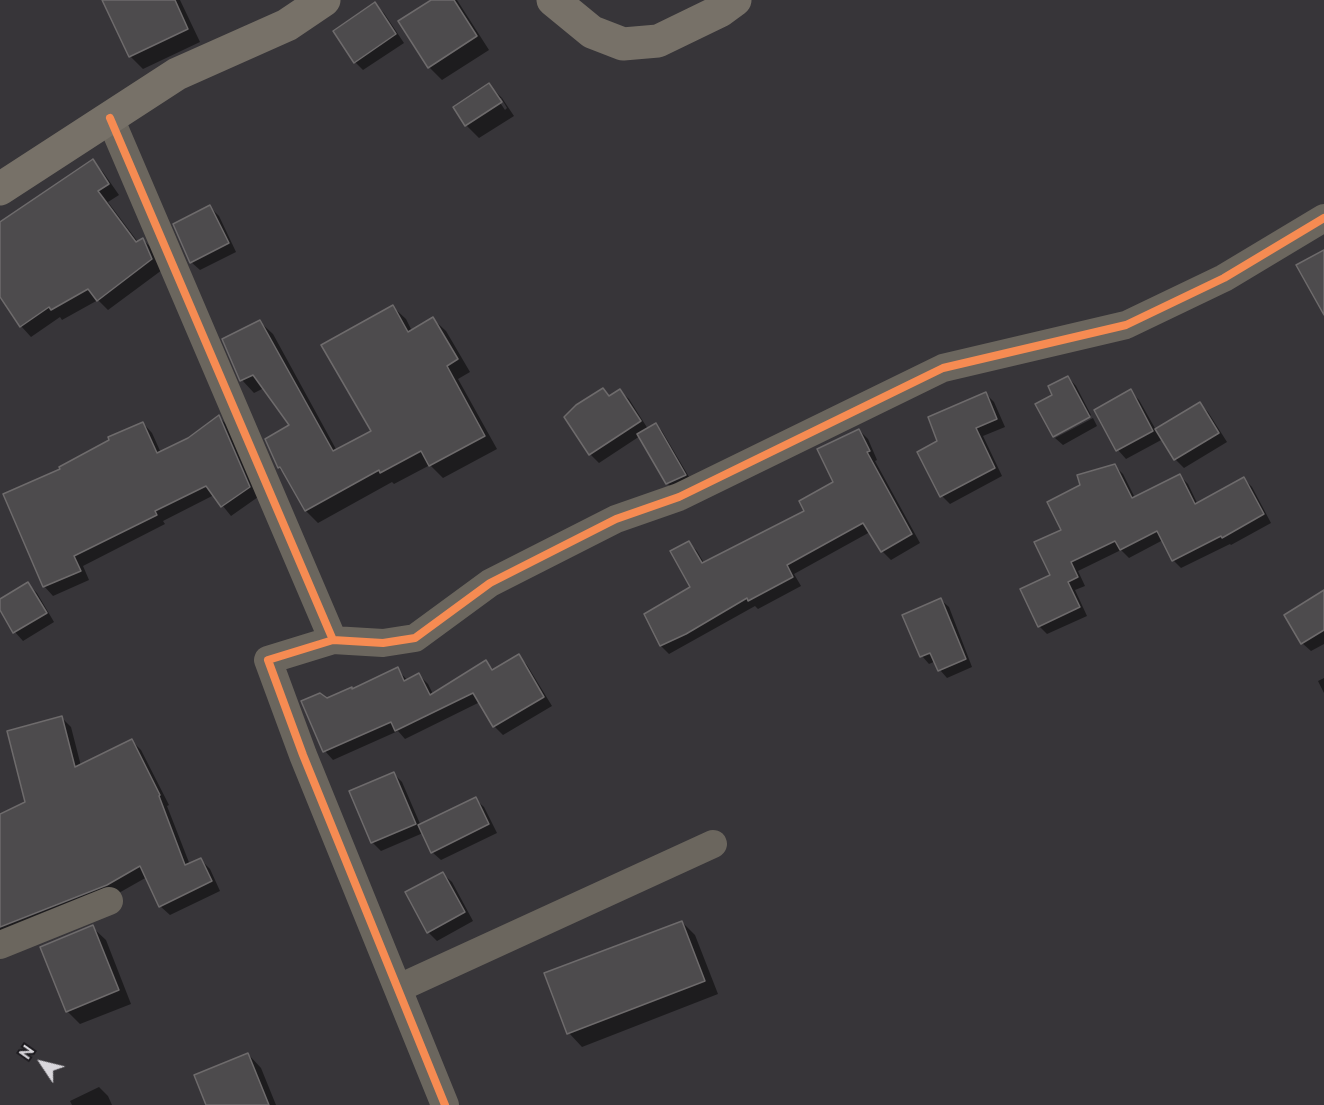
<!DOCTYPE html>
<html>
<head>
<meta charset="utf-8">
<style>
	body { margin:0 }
	#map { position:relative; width:1324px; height:1105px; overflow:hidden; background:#373539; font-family:Raleway,sans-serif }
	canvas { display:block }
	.north { position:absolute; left:12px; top:1033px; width:60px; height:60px; -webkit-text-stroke:4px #1d1b1f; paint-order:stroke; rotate:305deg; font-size:16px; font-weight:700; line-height:24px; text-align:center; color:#d9d7dc }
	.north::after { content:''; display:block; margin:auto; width:21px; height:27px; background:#d9d7dc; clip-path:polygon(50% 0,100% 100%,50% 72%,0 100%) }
</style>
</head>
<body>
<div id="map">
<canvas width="1324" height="1105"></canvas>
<div class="north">N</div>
</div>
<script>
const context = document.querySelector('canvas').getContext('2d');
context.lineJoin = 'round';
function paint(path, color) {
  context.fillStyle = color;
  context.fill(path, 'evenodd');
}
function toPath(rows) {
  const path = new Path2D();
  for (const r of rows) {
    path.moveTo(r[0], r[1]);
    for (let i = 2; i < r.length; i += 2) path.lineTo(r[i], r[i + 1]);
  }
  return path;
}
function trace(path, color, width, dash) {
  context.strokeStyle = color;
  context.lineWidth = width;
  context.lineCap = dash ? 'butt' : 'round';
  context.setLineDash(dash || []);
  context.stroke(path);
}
paint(toPath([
	[104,0,180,0,200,42,143,69,130,56],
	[429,0,457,0,489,50,442,80,429,67],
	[375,4,384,13,404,43,363,70,355,62],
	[489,85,502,98,514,116,479,138,466,125],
	[497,98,501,98,507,108,505,110],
	[93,161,103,172,119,195,108,202,138,242,143,240,154,250,162,270,108,310,98,300,62,320,60,317,31,337,21,326,0,295,0,224],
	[210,207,219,216,236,252,200,270,191,262],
	[393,307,406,319,412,331,433,319,446,331,470,372,458,379,497,449,443,478,430,465,394,484,392,482,318,523,306,511,286,475,279,468,267,439,291,426,264,388,254,393,242,380,224,339,260,322,273,334,337,451,373,431],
	[1068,377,1076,386,1091,415,1055,434,1055,437,1054,395],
	[603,390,610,397,620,391,629,399,648,429,656,424,662,431,692,482,674,490,667,483,640,436,599,463,590,454,566,417],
	[1130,391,1139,400,1156,430,1200,404,1208,412,1227,442,1184,468,1175,459,1163,439,1126,459,1118,450,1096,411],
	[986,394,994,402,1005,427,983,436,1002,476,950,504,942,496,939,441],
	[219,417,228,426,258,497,231,516,214,495,163,521,165,524,83,566,89,580,53,596,44,586,62,469,143,423,152,433,161,453,188,439],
	[1093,418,1097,426,1063,445,1055,438],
	[859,430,868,439,877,460,875,461,920,543,891,560,882,551,870,532,794,574,801,586,758,609,755,606,669,654,661,646,692,588,689,543,697,551,704,563,806,511,835,483],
	[1114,465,1123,474,1135,498,1180,476,1188,484,1198,505,1244,479,1252,487,1271,523,1231,545,1230,544,1181,568,1173,560,1163,540,1129,558,1121,550,1078,571,1085,586,1075,590,1087,616,1047,634,1039,626,1063,531,1081,486],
	[28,584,37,593,54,622,23,641,15,632,0,607,0,601],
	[1324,592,1324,644,1311,651,1302,643],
	[941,600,949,607,972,667,947,678,940,670,936,661,929,664,922,656],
	[519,656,527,665,552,706,503,735,494,726,480,702,405,739,398,731,333,760,325,751,327,699,353,691,397,669,408,681,419,675,428,684,433,694,486,662,495,671],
	[1324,678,1324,693,1318,681],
	[62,718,71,727,81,766,132,741,141,750,169,805,167,806,190,865,201,860,210,869,220,891,170,915,160,906,147,877,117,894,0,935,0,816,27,803],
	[394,774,402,782,421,826,475,799,484,807,497,833,441,860,432,852,423,833,381,851,372,842],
	[443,874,452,882,473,921,437,941,428,932],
	[682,922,695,935,718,994,582,1047,569,1033,546,974],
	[92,927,106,940,131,1004,80,1024,67,1011],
	[248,1054,261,1068,276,1105,207,1105],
	[99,1087,108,1096,112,1105,72,1105,70,1101]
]), '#0007');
const building = toPath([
	[102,0,175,0,188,29,129,57,102,0],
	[431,0,454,0,477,36,428,68,398,21,431,0],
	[375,2,396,34,354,63,333,31,375,2],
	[489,83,502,102,465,126,453,107,489,83],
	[93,159,109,184,98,191,136,242,143,238,152,259,97,301,88,289,51,310,49,307,20,327,0,297,0,222,93,159],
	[210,205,229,243,190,263,173,224,210,205],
	[1324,250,1324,315,1296,265,1324,250],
	[393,305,408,332,433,317,458,359,447,366,485,436,429,466,421,451,380,473,379,470,305,511,280,467,278,468,265,439,289,425,253,375,240,381,222,339,260,320,333,451,371,431,321,345,393,305],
	[1068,376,1090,417,1053,437,1035,404,1052,395,1048,386,1068,376],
	[603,388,609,396,620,389,641,421,589,455,564,417,576,405,603,388],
	[1131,389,1153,431,1116,451,1094,410,1131,389],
	[986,392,997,419,976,428,995,468,940,497,917,452,937,441,928,417,986,392],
	[1200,402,1219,433,1174,460,1155,429,1200,402],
	[219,415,250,487,221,507,206,486,155,511,157,515,74,556,81,571,43,587,3,494,60,469,59,467,109,440,108,437,143,422,157,453,188,438,219,415],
	[656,423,686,475,666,484,637,434,656,423],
	[859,429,870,451,867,452,912,534,881,552,863,523,787,565,793,577,748,601,747,598,686,634,660,646,644,614,690,587,670,551,689,541,702,563,804,511,799,501,833,482,817,449,859,429],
	[1115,464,1132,498,1180,474,1195,504,1244,477,1264,514,1222,538,1221,536,1172,561,1157,531,1120,550,1115,541,1071,562,1078,577,1068,582,1080,607,1038,627,1020,589,1050,575,1034,542,1061,530,1047,502,1080,485,1077,475,1115,464],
	[28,582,47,613,13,633,0,610,0,599,28,582],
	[1324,590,1324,630,1301,644,1284,615,1324,590],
	[941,598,966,659,938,671,930,653,920,657,902,615,941,598],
	[519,654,544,697,493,727,473,693,395,731,391,722,323,752,301,701,320,693,327,698,352,687,352,689,398,667,404,681,419,673,430,695,486,660,492,670,519,654],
	[62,716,75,767,132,739,160,795,159,796,185,865,201,858,212,881,159,907,140,866,107,885,0,927,0,814,25,802,7,731,62,716],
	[394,772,416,824,371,843,349,791,394,772],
	[476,797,489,824,431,853,418,825,476,797],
	[443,872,465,912,427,933,405,892,443,872],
	[682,921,705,981,567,1034,544,973,682,921],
	[93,925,119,990,66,1012,40,947,93,925],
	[248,1053,269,1105,206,1105,194,1075,248,1053]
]);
paint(building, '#4d4b4d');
trace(building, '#6e6b6c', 1.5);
trace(toPath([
	[110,118,333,640],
	[0,945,109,901],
	[399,988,713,844],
	[445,1105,303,755,268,660,333,640,383,643,415,638,490,583,616,519,679,497,943,368,1126,325,1224,278,1324,218]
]), '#6b665e', 28);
trace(toPath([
	[553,0,592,32,623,44,658,41,720,11,735,0],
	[0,189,177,74,287,25,324,0]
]), '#777168', 33);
trace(toPath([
	[110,118,333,640],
	[445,1105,303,755,268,660,333,640,383,643,415,638,490,583,616,519,679,497,943,368,1126,325,1224,278,1324,218]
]), '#f68b52', 8);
</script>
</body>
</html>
